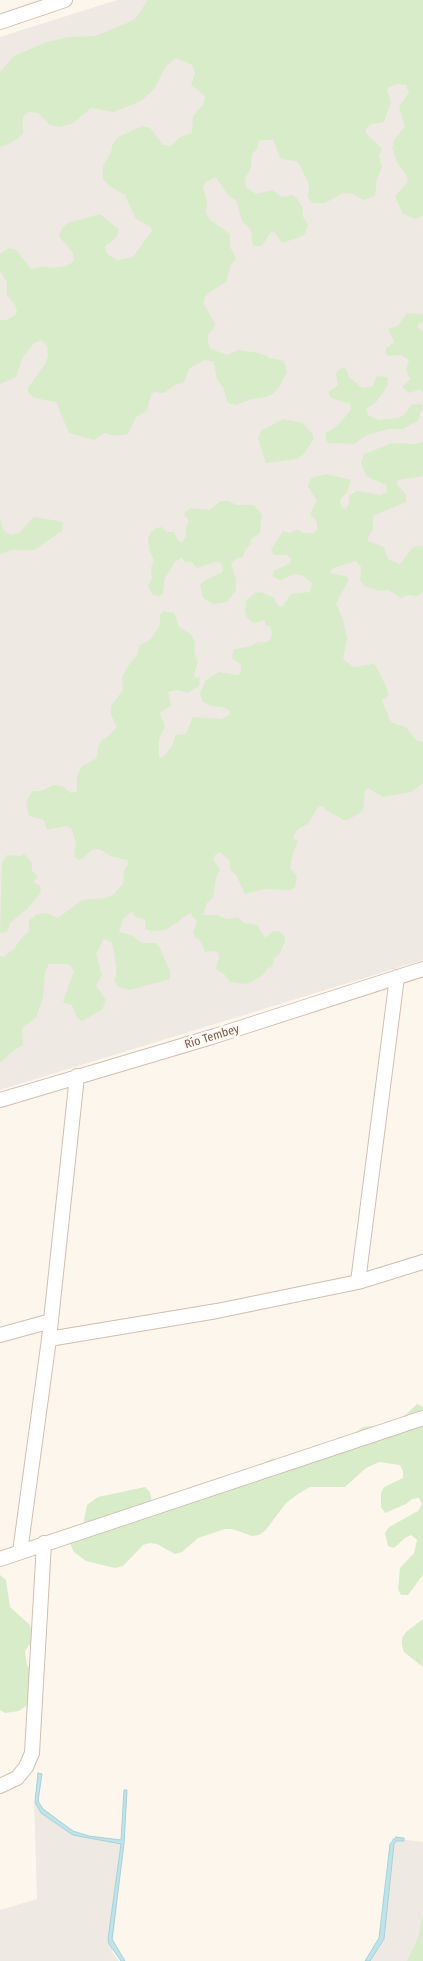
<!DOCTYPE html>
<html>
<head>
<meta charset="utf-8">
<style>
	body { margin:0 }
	canvas { display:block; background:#fdf6ec }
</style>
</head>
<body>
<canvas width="423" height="1961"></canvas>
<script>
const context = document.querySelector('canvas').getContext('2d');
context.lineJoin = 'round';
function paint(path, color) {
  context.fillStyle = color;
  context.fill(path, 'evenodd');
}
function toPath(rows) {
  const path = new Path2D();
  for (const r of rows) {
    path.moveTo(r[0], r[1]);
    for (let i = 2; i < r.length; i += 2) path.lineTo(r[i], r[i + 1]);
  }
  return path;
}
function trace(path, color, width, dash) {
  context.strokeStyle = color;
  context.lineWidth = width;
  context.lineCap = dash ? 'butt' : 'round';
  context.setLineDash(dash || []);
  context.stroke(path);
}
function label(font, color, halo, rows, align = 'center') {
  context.font = font + ' "Fira Sans Condensed",sans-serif';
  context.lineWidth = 5;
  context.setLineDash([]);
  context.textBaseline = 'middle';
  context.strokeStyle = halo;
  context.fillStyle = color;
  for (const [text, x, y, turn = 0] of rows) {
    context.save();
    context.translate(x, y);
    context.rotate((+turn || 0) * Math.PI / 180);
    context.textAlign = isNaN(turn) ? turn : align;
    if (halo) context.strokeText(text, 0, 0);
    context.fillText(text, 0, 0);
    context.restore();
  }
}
paint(toPath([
	[117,0,423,0,423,960,0,1090,0,37],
	[34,1801,77,1835,124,1841,112,1952,119,1961,0,1961,0,1910,37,1899],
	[392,1838,423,1842,423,1961,366,1961,381,1936]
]), '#efe9e4');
paint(toPath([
	[148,0,423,0,423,216,415,219,403,214,396,199,396,195,408,182,406,174,398,164,392,149,394,140,405,127,399,106,409,93,406,85,398,84,389,87,387,90,391,102,384,122,371,124,366,129,366,133,382,149,379,156,382,168,377,179,375,196,364,200,352,194,343,193,325,203,312,203,308,197,309,184,299,164,296,161,281,159,273,140,259,140,258,148,252,154,251,167,245,179,246,187,256,194,272,190,282,197,292,195,296,197,303,208,303,217,308,224,306,232,303,236,282,243,275,233,271,232,262,246,253,246,251,230,242,221,236,200,229,196,216,178,211,179,204,184,203,188,207,200,206,213,210,220,230,234,230,247,236,258,231,265,226,282,207,294,203,302,215,324,214,328,208,334,208,342,211,349,227,355,238,350,259,353,271,358,284,361,287,372,279,387,273,394,265,397,252,399,236,405,228,403,223,387,217,380,214,362,205,360,190,368,183,383,175,385,164,393,155,392,151,394,147,411,136,417,128,434,114,436,105,433,94,440,69,433,56,402,34,398,28,392,28,388,45,364,48,356,47,347,42,340,34,343,23,357,16,377,0,384,0,320,7,320,15,315,17,311,15,305,7,295,7,282,0,271,0,254,9,248,16,250,31,269,43,266,51,268,67,266,74,261,73,253,59,236,62,228,68,223,100,214,119,230,116,238,105,246,107,254,117,260,133,257,152,231,151,227,136,219,125,195,109,186,103,179,103,166,111,152,113,143,118,137,142,126,150,128,163,145,171,146,180,137,192,133,193,116,204,104,205,96,191,85,195,73,192,65,176,58,166,66,154,89,141,101,113,112,91,108,72,124,59,127,50,125,38,113,29,112,23,117,23,134,9,144,0,147,0,72,14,56,44,43,68,37,95,36,127,23,135,19],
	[407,313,423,314,423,322,419,323,417,327,423,331,423,393,420,389,410,393,403,388,403,386,410,379,406,370,409,360,401,355,388,356,385,353,386,349,394,342,388,329,398,326],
	[342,367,346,369,349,377,362,388,373,386,377,376,387,377,388,384,385,390,376,402,366,409,368,415,379,420,399,418,405,414,411,405,417,404,423,405,418,421,403,429,389,429,367,435,354,444,328,443,326,440,326,433,337,426,351,410,350,404,331,398,329,394,329,392,338,385,336,373],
	[283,419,303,423,313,435,313,440,304,454,297,459,266,463,258,439,261,431],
	[423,442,423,476,398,480,397,485,406,494,406,502,373,516,373,530,368,537,368,541,384,547,388,559,400,564,413,547,423,546,423,592,417,596,409,595,401,598,388,590,380,591,364,586,360,580,361,567,356,561,331,569,331,573,348,577,348,581,336,604,343,619,347,639,343,659,353,667,374,664,379,672,388,691,388,696,382,700,391,722,406,727,417,741,423,742,423,783,411,792,383,797,368,788,365,790,363,811,348,820,344,820,326,810,323,806,318,807,308,824,298,829,294,835,294,839,298,841,292,856,290,868,297,876,295,887,291,890,265,889,245,894,236,875,230,870,230,861,220,852,215,855,213,859,220,870,216,877,213,897,207,903,203,915,216,915,227,919,238,917,244,923,257,925,265,938,274,931,281,932,285,937,285,941,280,953,274,958,272,967,268,968,263,975,247,984,230,982,224,974,216,969,219,957,217,951,205,952,201,942,195,937,193,933,197,921,190,913,166,930,151,931,145,929,145,919,135,917,132,911,123,919,119,932,131,935,142,943,155,943,159,946,170,971,170,979,130,990,118,987,114,980,117,972,113,946,111,942,104,939,96,954,102,975,96,986,106,1000,102,1010,82,1021,77,1018,72,1005,64,1003,63,1000,74,972,70,965,66,964,49,964,45,972,43,997,36,1018,22,1028,23,1045,13,1051,0,1063,0,956,3,957,14,949,21,939,29,931,29,921,35,915,46,913,58,918,82,900,105,898,113,895,123,884,124,870,129,863,127,860,110,856,99,849,93,849,82,859,78,860,74,856,76,842,71,828,65,826,47,830,44,820,29,816,26,804,29,796,33,791,41,791,53,785,62,786,71,793,77,791,77,776,82,766,97,758,98,747,102,740,111,734,117,727,111,715,111,706,123,690,122,677,128,666,137,655,140,645,151,639,160,625,160,615,163,611,174,613,179,627,191,634,195,643,194,652,198,661,194,674,195,678,200,677,199,686,188,693,177,690,168,692,171,705,160,713,165,726,159,739,159,757,162,758,172,746,176,735,186,734,193,717,221,719,230,715,230,711,223,707,211,706,203,702,200,694,205,681,219,672,237,675,241,673,241,665,232,658,234,649,248,647,258,642,268,642,271,638,272,632,270,626,265,625,265,620,254,623,248,619,245,612,246,601,254,593,261,592,273,597,278,606,282,607,291,594,310,592,312,583,303,576,294,574,281,580,273,577,273,571,289,564,292,559,287,555,274,555,271,550,283,531,290,533,297,529,303,533,314,533,317,530,317,522,310,514,317,501,308,486,311,478,326,474,351,480,347,492,340,500,341,507,346,509,348,506,349,496,357,491,380,495,387,492,386,485,366,476,361,463,364,454,392,443,415,444],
	[221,501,229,501,236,505,254,505,262,515,260,533,251,539,250,545,245,550,243,557,237,558,231,564,236,579,236,590,227,602,213,604,203,598,200,585,207,579,221,573,223,569,221,563,215,562,197,568,192,562,185,562,182,557,175,562,165,578,163,593,159,596,153,595,148,586,152,578,151,568,154,560,150,552,148,539,151,532,156,528,162,527,167,532,174,532,178,540,182,542,186,537,186,527,189,521,184,514,190,508,209,510],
	[34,517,59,521,63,523,62,531,34,550,12,550,0,554,0,519,4,531,11,535,19,533],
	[24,854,32,863,32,871,38,877,33,882,40,886,41,892,27,909,10,923,7,932,0,933,2,862,7,855,20,856],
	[417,1404,423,1407,423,1575,408,1595,401,1595,398,1589,400,1568,414,1553,417,1540,411,1535,405,1538,394,1548,388,1546,385,1533,389,1527,418,1511,422,1504,419,1498,412,1499,406,1504,385,1513,381,1507,381,1493,384,1487,403,1478,403,1471,400,1465,379,1462,366,1468,345,1487,310,1487,298,1494,286,1503,265,1531,259,1535,252,1536,232,1529,225,1529,198,1538,182,1552,175,1554,157,1544,150,1543,143,1545,123,1566,115,1568,86,1561,74,1552,71,1546,70,1540,83,1525,87,1505,98,1497,145,1487,150,1492,153,1506,261,1465,273,1458,280,1461,352,1435,363,1427,389,1424,402,1418],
	[0,1575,6,1580,10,1607,30,1625,34,1639,25,1651,27,1665,35,1676,30,1703,19,1711,5,1713,0,1710],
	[423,1619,423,1667,404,1652,402,1645,402,1638,406,1632],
	[423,1914,423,1961,407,1961,418,1939]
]), '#d8ecc9');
const water = toPath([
	[38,1773,42,1774,38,1801,43,1809,73,1831,89,1836,121,1840,124,1790,127,1790,124,1844,112,1939,125,1961,121,1961,109,1944,108,1939,121,1844,73,1835,41,1813,35,1802,38,1773],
	[396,1837,404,1838,404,1841,396,1841,394,1844,384,1939,370,1961,365,1961,379,1938,390,1844,396,1837]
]);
paint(water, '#bfe3e8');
trace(water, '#a5d3da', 1);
const street = toPath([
	[0,22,65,0],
	[0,1100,215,1036,423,969],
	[358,1282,397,977],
	[0,1335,51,1321],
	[49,1339,217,1311,358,1282,423,1262],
	[20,1552,49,1339,77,1076],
	[0,1559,423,1418],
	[0,1786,17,1778,26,1767,32,1753,44,1543]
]);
trace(street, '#d1beb0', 16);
trace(street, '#fff', 14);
label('12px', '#7a5c4d', '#fffaf3', [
	["Río Tembey",212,1037,-17]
]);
</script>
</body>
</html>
